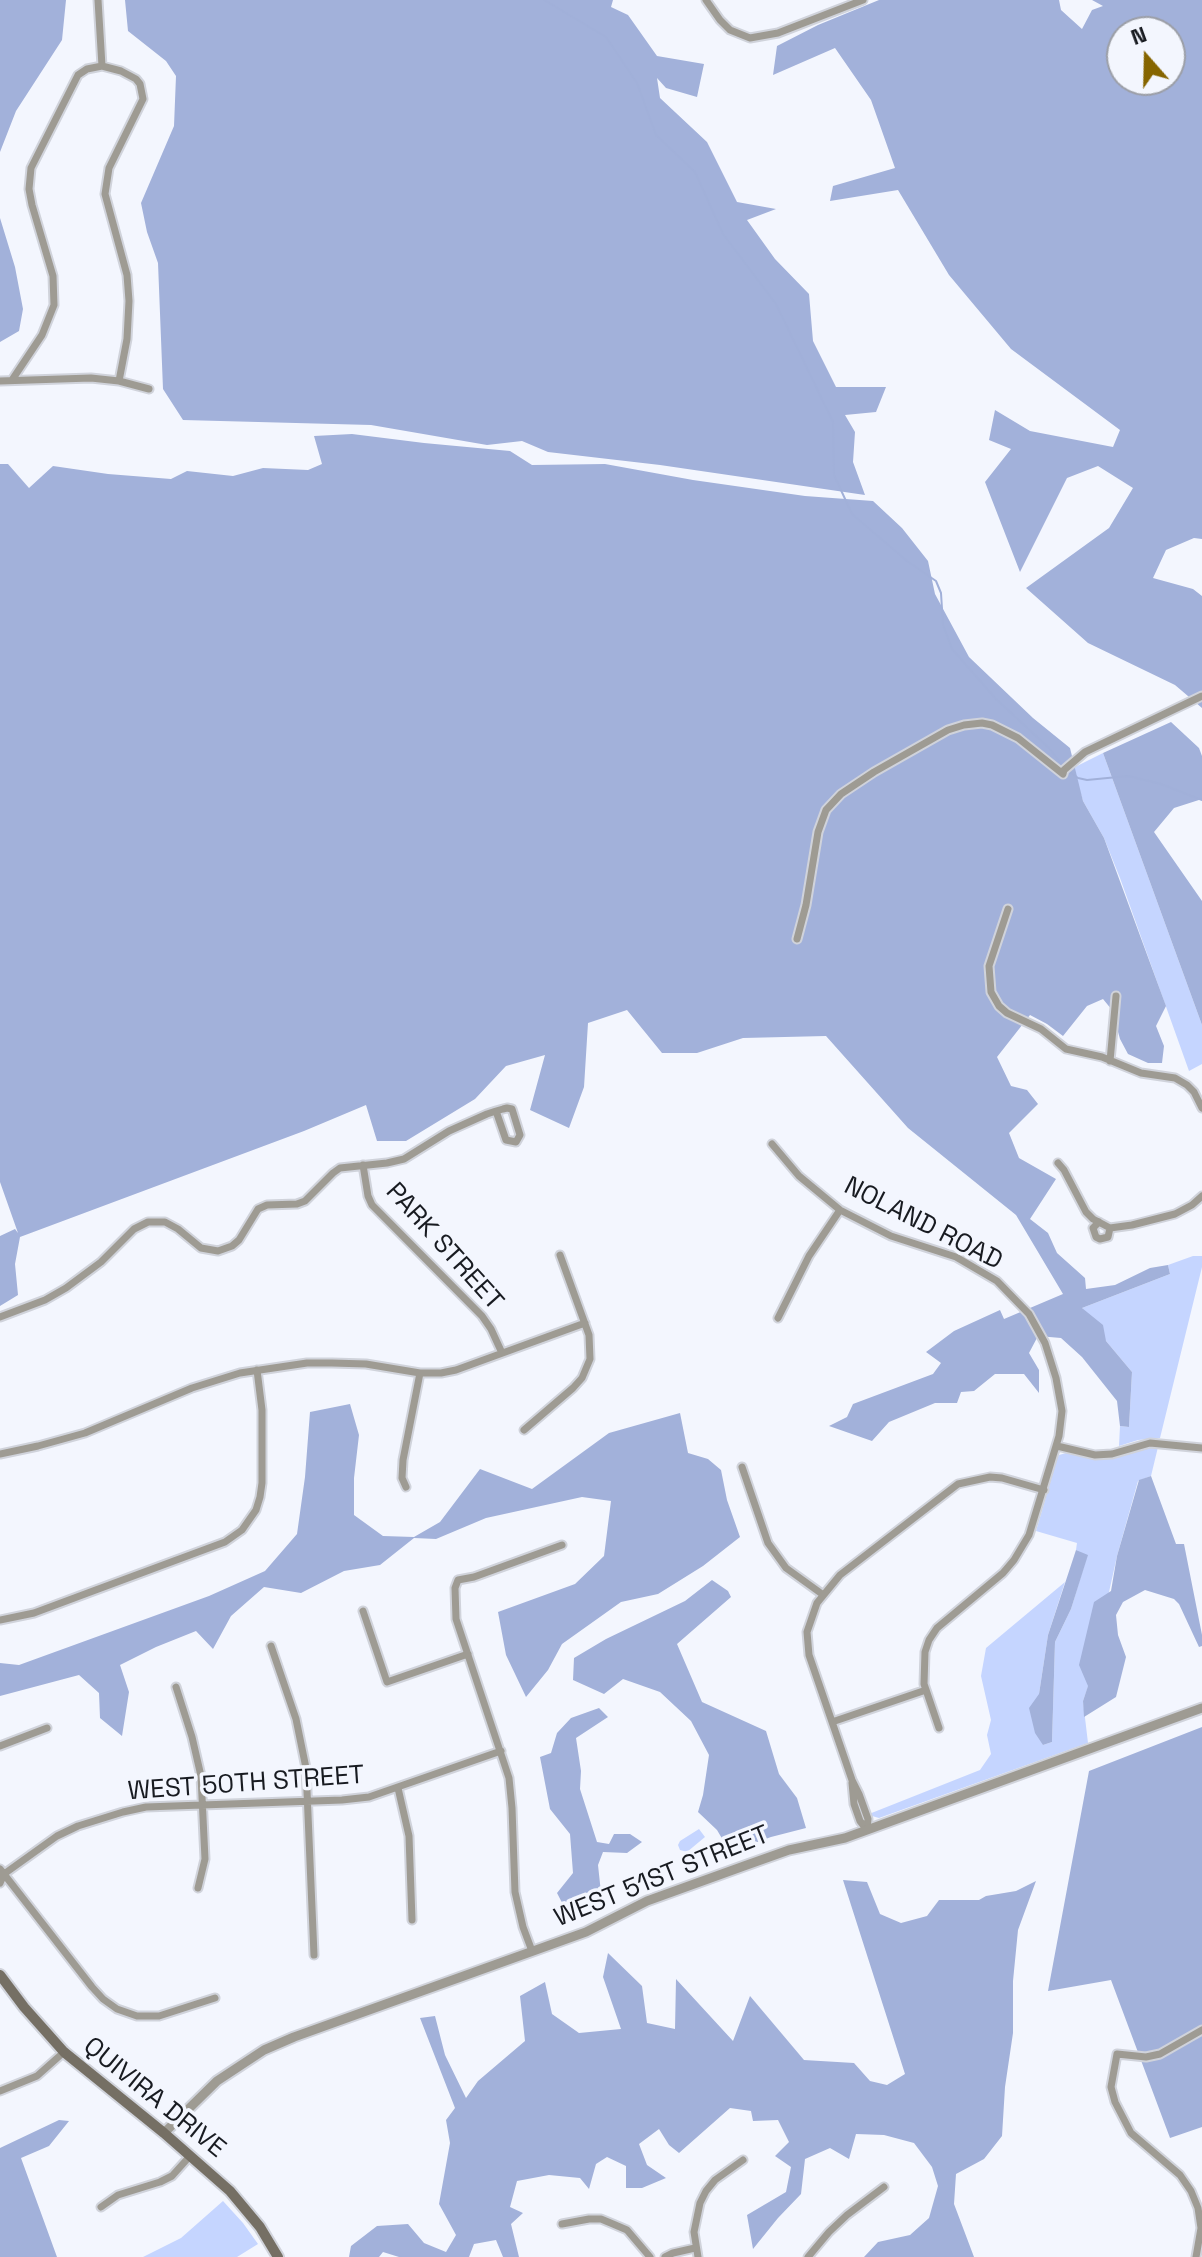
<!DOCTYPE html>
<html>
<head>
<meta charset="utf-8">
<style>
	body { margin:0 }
	#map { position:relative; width:1202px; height:2257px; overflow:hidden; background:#f3f6fe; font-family:"Space Grotesk",sans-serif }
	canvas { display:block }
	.north { position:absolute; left:1106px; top:16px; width:80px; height:80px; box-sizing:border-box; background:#f3f6fe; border:2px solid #9b9ea6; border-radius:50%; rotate:340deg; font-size:22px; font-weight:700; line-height:32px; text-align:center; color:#181b21 }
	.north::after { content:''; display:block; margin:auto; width:28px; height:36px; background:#866500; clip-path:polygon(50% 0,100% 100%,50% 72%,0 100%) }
</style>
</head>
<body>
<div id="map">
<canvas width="1202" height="2257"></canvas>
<div class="north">N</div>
</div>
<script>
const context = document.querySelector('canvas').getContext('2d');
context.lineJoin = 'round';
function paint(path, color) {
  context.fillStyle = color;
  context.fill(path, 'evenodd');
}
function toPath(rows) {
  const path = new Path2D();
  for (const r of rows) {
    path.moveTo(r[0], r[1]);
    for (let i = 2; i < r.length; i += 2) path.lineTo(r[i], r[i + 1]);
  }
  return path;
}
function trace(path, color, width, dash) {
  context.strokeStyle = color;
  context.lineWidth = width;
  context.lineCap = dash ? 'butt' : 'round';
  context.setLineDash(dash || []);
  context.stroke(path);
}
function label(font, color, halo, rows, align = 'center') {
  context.font = font + ' "Space Grotesk",sans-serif';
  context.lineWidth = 7;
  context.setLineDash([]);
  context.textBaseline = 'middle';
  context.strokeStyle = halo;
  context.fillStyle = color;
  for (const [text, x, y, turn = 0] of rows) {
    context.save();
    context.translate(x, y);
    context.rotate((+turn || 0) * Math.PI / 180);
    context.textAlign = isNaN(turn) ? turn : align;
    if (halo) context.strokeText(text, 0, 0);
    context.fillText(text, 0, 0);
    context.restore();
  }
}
paint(toPath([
	[1103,753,1202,1025,1202,1064,1189,1071,1120,878,1104,838,1083,801,1073,768],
	[1193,1256,1202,1256,1202,1267,1160,1438,1138,1440,1119,1446,1120,1426,1129,1427,1132,1372,1106,1341,1082,1308,1170,1274,1168,1265],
	[1158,1447,1151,1476,1138,1481,1117,1556,1088,1687,1083,1701,1088,1743,879,1818,872,1816,869,1814,980,1770,991,1754,987,1735,991,1720,981,1676,986,1648,1065,1582,1048,1635,1039,1694,1043,1745,1052,1742,1055,1642,1071,1609,1087,1556,1076,1550,1077,1543,1036,1531,1057,1459,1059,1455,1066,1453,1100,1460,1144,1448],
	[699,1829,705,1837,687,1852,680,1850,678,1845,680,1841],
	[223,2201,243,2223,258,2244,237,2257,143,2257,181,2238]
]), '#c5d5ff');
paint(toPath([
	[0,0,66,0,62,40,16,111,0,152],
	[125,0,613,0,611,7,628,15,657,56,704,64,697,97,666,88,657,78,660,98,707,142,737,202,776,209,747,220,775,259,809,294,813,341,836,387,886,387,876,412,845,415,855,432,853,462,865,495,660,465,548,452,522,441,487,445,371,425,183,420,163,389,158,263,147,232,141,203,174,126,176,76,166,61,128,31],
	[879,0,1059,0,1061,10,1082,29,1092,10,1103,6,1092,0,1202,0,1202,539,1194,538,1166,550,1153,578,1193,589,1202,596,1202,708,1175,685,1088,643,1026,588,1109,528,1133,488,1098,466,1067,478,1020,572,985,482,1011,449,989,440,995,410,1030,431,1113,447,1120,430,1011,349,949,275,898,190,830,201,833,186,895,168,871,100,835,48,773,75,777,46,818,25],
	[1122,32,1170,32,1170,80,1122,80],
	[0,218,15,267,23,309,19,331,0,342],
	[352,434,424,443,510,451,532,465,605,464,693,480,805,496,873,501,902,528,928,561,935,594,969,657,1033,718,1070,748,1083,801,1104,838,1166,1006,1156,1026,1164,1046,1162,1063,1148,1063,1128,1054,1120,1039,1112,1010,1103,999,1087,1006,1063,1036,1047,1024,1030,1015,997,1057,1011,1086,1027,1090,1038,1104,1009,1133,1019,1158,1056,1179,1030,1219,1048,1233,1057,1253,1085,1278,1086,1289,1115,1285,1150,1268,1168,1265,1170,1274,1082,1308,1103,1325,1106,1341,1132,1372,1129,1427,1120,1426,1117,1401,1082,1357,1061,1338,1038,1336,1029,1353,1039,1370,1039,1393,1024,1374,995,1374,974,1391,961,1392,957,1403,935,1403,889,1422,872,1441,829,1426,847,1417,853,1404,933,1374,941,1363,926,1352,954,1331,1000,1310,1004,1319,1063,1294,1016,1215,908,1128,826,1036,743,1038,697,1053,662,1053,627,1010,588,1023,584,1087,569,1128,530,1110,545,1055,506,1066,475,1099,406,1141,377,1141,366,1105,304,1131,20,1237,15,1264,18,1295,0,1306,0,1236,15,1229,18,1233,0,1182,0,464,8,464,29,488,53,466,108,474,171,479,187,471,233,476,263,468,308,470,322,464,314,436],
	[1171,722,1199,748,1202,756,1202,799,1174,808,1154,832,1202,901,1202,1025,1103,753],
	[350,1404,359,1435,354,1478,354,1515,383,1536,414,1537,440,1522,480,1469,532,1489,609,1433,680,1413,688,1453,708,1459,721,1470,727,1500,740,1537,703,1566,658,1594,621,1602,562,1644,548,1670,526,1697,506,1655,498,1612,575,1584,604,1556,611,1501,582,1497,486,1518,436,1539,414,1538,380,1565,344,1571,301,1593,264,1587,231,1616,213,1649,196,1631,156,1647,120,1665,129,1692,122,1736,100,1718,99,1693,79,1675,0,1696,0,1663,19,1665,209,1596,265,1571,297,1534,305,1477,310,1412],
	[1151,1476,1176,1544,1184,1544,1202,1635,1202,1646,1199,1647,1179,1604,1174,1599,1145,1590,1123,1602,1116,1615,1118,1635,1126,1657,1116,1697,1084,1717,1083,1701,1088,1686,1079,1665,1094,1602,1111,1591,1117,1556,1139,1480],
	[1076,1550,1088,1555,1071,1609,1055,1642,1052,1742,1043,1745,1035,1733,1029,1708,1039,1694,1048,1635],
	[712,1580,728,1591,731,1597,677,1644,702,1702,766,1731,779,1774,797,1798,806,1828,771,1837,730,1852,717,1830,698,1812,703,1795,709,1755,691,1721,660,1692,623,1679,604,1694,573,1680,574,1658,606,1639,685,1601],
	[599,1708,608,1717,576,1738,581,1771,580,1789,597,1842,609,1844,614,1834,630,1834,642,1842,627,1853,603,1852,598,1865,602,1902,572,1922,557,1893,573,1873,570,1834,550,1809,540,1757,551,1753,557,1733,571,1718],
	[1202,1727,1202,2127,1170,2138,1111,1980,1048,1991,1089,1771],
	[843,1880,867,1882,880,1914,901,1923,927,1916,939,1900,979,1900,986,1896,1016,1891,1036,1881,1018,1930,1013,1981,1013,2033,1005,2087,1002,2136,984,2159,956,2174,954,2204,974,2257,864,2257,878,2242,910,2235,929,2218,938,2186,932,2167,914,2143,884,2135,856,2134,849,2159,830,2148,805,2159,801,2194,778,2218,753,2249,747,2215,786,2192,791,2167,775,2156,789,2142,778,2120,753,2121,751,2111,730,2108,679,2153,669,2145,659,2129,639,2144,647,2165,666,2178,642,2188,626,2188,626,2166,607,2157,596,2164,589,2189,580,2178,549,2175,517,2181,510,2207,523,2213,511,2224,519,2257,503,2257,496,2240,474,2244,469,2257,399,2257,383,2252,379,2257,349,2257,351,2246,377,2226,408,2224,424,2243,446,2252,456,2235,439,2204,450,2143,446,2120,455,2108,420,2018,435,2016,445,2055,466,2098,478,2081,525,2041,520,1996,545,1982,552,2014,579,2033,621,2029,603,1977,608,1953,642,1986,647,2023,675,2029,676,1979,733,2041,750,1996,804,2060,854,2063,870,2081,887,2085,905,2074],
	[59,2120,69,2121,49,2146,21,2158,57,2257,0,2257,0,2148]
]), '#a2b1da');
trace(toPath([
	[544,0,606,37,637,83,656,135,695,172,723,234,776,304,833,422,834,475,852,514,907,561,936,581,941,593,943,625,952,649,996,699,1049,748,1063,766],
	[1067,770,1078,778,1087,780,1128,776,1161,784,1202,800]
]), '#a1b0d9', 2);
const minor = toPath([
	[98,0,102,66],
	[706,0,720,20,730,30,750,38,778,33,863,0],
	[12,380,42,335,54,305,53,276,32,205,29,189,31,168,78,75,87,69,102,66,121,71,136,79,140,84,143,99,109,168,105,194,127,275,129,301,127,339,119,381],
	[0,381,91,378,119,381,149,389],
	[1008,909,989,966,991,992,999,1006,1007,1013,1041,1029,1066,1049,1102,1057,1141,1073,1175,1078,1187,1085,1194,1092,1202,1108],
	[797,939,806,905,818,832,826,810,841,794,874,772,948,730,964,725,982,723,992,725,1018,738,1063,774,1064,770,1085,752,1202,696],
	[1110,1061,1116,996],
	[772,1144,799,1176,840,1210,891,1236,956,1257,997,1281,1029,1314,1045,1343,1056,1378,1062,1411,1059,1436,1029,1535,1014,1560,1003,1573,937,1628,929,1640,925,1652,924,1684,939,1728],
	[1058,1163,1064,1170,1086,1212,1093,1219,1110,1228,1132,1225,1175,1214,1192,1205,1202,1196],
	[363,1165,368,1196,372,1205,482,1316,491,1329,502,1353],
	[1099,1222,1093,1228,1096,1237,1100,1239,1108,1237,1110,1228],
	[0,1317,45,1300,66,1288,101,1262,134,1229,148,1222,165,1222,178,1229,201,1248,218,1251,232,1246,239,1240,258,1209,267,1205,297,1204,305,1201,333,1173,340,1168,387,1163,404,1159,449,1131,487,1114,496,1111,503,1109,507,1108,512,1109,520,1135,516,1142,506,1140,496,1111],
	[778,1318,809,1256,840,1210],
	[524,1430,573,1388,582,1378,590,1359,589,1335,560,1255],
	[1057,1446,1095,1455,1112,1454,1150,1443,1202,1448],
	[0,1454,38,1446,85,1433,192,1388,240,1373,307,1363,332,1363,366,1364,420,1373,441,1373,456,1370,585,1323],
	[742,1467,768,1543,786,1568,822,1594],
	[406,1487,402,1478,403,1460,420,1373],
	[363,1611,387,1682,468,1654],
	[0,1620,34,1613,93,1591,225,1542,242,1530,256,1510,260,1497,262,1483,262,1410,257,1370],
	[271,1646,296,1719,306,1768,314,1955],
	[176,1687,192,1737,201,1776,205,1859,198,1888],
	[832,1722,926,1690],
	[0,1746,47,1728],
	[852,1783,854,1804,860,1821,867,1830],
	[398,1788,409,1836,412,1920],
	[867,1830,868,1819,859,1794,852,1780,809,1655,807,1632,817,1603,840,1575,958,1484,990,1477,1002,1478,1044,1490],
	[0,1869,92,1987,103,1999,117,2009,137,2016,159,2016,215,1998],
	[0,1883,4,1874,57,1836,78,1826,123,1812,146,1807,342,1800,369,1797,501,1751],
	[532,1951,523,1927,515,1892,512,1808,509,1778,456,1619,455,1588,458,1580,474,1577,562,1545],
	[0,2091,37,2076,64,2052],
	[101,2207,118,2195,160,2182,172,2176,190,2156],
	[562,2224,589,2219,601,2219,613,2224,627,2230,650,2257],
	[665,2257,673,2253,695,2248],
	[698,2257,694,2232,700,2203,706,2191,715,2180,743,2160],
	[808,2257,829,2232,847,2215,884,2187],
	[1196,2257,1201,2228,1198,2208,1191,2191,1180,2175,1131,2133,1115,2102,1111,2087,1117,2054,1146,2057,1160,2054,1202,2030]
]);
const tertiary = toPath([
	[164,2133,217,2081,264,2050,294,2037,586,1932,647,1901,744,1866,789,1850,845,1838,1202,1708]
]);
const secondary = toPath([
	[0,1975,24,2007,64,2052,164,2133,230,2191,260,2227,278,2257]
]);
trace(minor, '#d0d3db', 11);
trace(tertiary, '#d0d3db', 13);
trace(secondary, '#d0d3db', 14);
trace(minor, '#9e9b93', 7);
trace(tertiary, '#9e9b93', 9);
trace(secondary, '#756f64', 10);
label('26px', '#181b21', '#f3f6fe', [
	["NOLAND ROAD",923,1224,27],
	["PARK STREET",444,1247,48],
	["WEST 50TH STREET",246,1784,-4],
	["WEST 51ST STREET",662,1877,-22],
	["QUIVIRA DRIVE",154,2098,39]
]);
</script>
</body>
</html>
